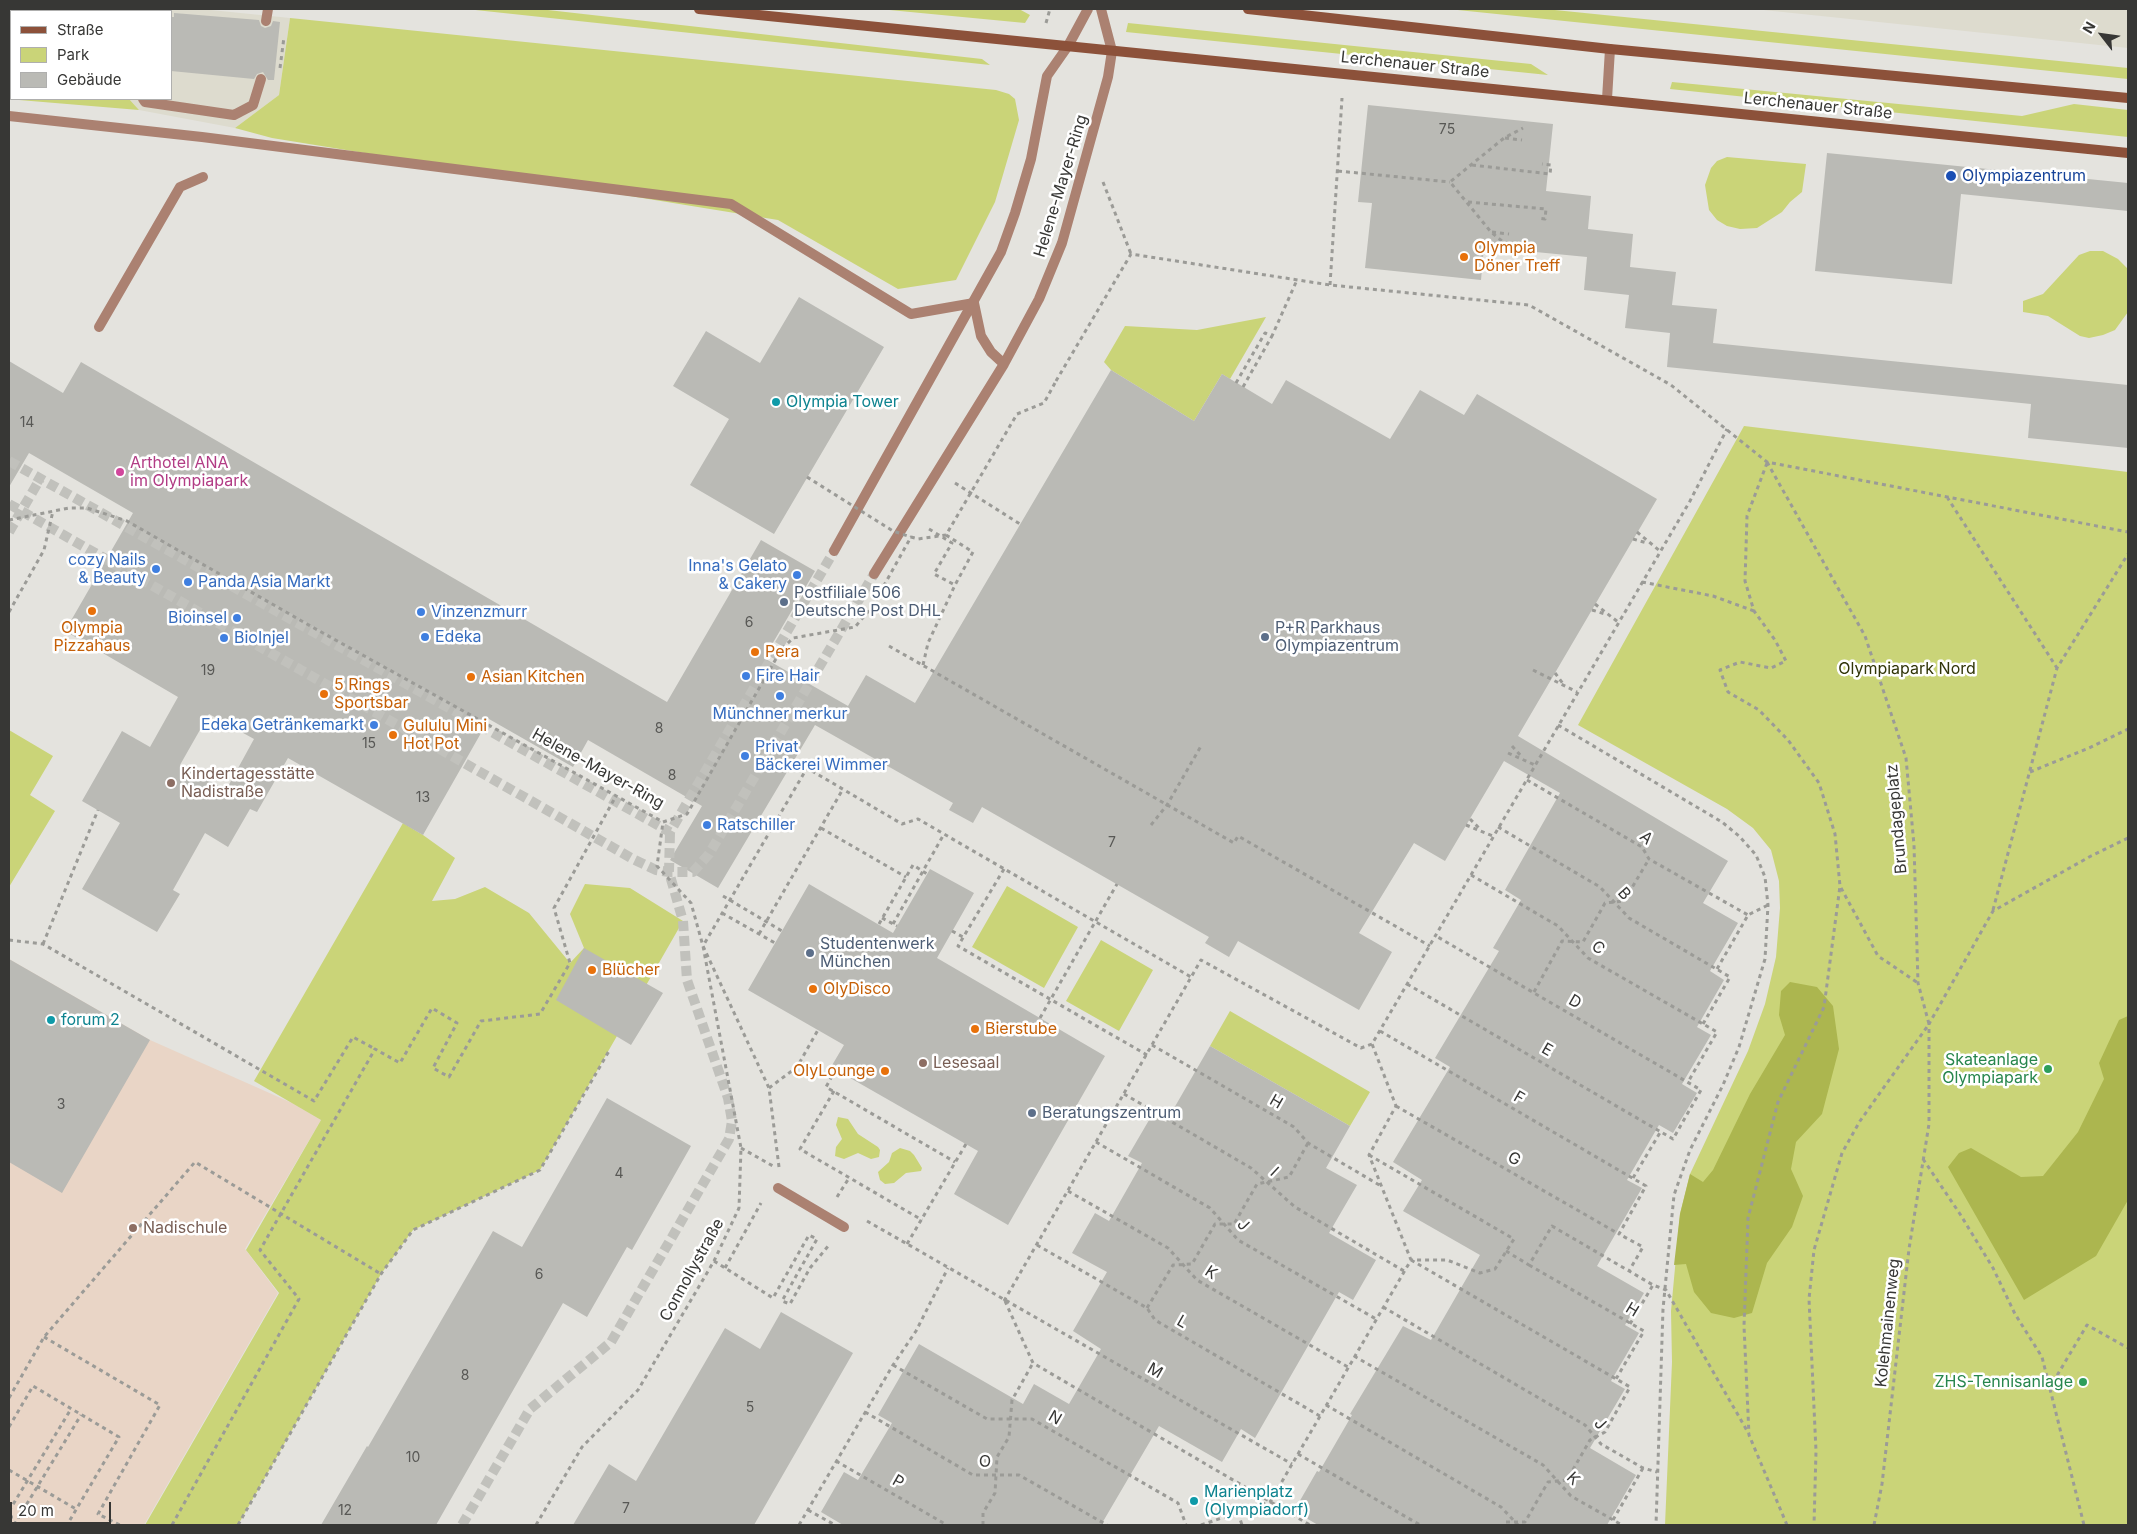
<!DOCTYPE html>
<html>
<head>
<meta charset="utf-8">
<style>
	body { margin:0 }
	#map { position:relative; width:2137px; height:1534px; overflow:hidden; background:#e4e3de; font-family:Inter,sans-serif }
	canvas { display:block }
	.frame { position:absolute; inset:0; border:10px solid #373735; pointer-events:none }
	.legend { position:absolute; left:10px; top:10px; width:162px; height:90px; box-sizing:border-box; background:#fff; border:1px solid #afafae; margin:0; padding:6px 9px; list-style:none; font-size:15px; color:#373735 }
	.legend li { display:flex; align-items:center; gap:10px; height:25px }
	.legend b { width:25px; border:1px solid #afafae }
	.north { position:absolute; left:2077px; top:10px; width:50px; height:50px; -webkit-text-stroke:4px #fff; paint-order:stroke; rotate:300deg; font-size:14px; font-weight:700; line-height:20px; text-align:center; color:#373735 }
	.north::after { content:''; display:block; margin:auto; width:18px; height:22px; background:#373735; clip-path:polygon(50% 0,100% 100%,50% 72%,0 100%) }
	.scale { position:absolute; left:10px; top:1502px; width:101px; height:22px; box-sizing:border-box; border:2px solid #373735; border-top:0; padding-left:6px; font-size:15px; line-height:18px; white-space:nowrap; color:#373735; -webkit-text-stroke:4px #fff; paint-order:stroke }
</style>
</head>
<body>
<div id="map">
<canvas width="2137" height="1534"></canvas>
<div class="frame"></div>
<ul class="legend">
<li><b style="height:6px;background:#8c513a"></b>Straße</li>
<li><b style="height:14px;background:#cad478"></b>Park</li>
<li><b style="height:14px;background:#babab5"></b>Gebäude</li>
</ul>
<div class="north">N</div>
<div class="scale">20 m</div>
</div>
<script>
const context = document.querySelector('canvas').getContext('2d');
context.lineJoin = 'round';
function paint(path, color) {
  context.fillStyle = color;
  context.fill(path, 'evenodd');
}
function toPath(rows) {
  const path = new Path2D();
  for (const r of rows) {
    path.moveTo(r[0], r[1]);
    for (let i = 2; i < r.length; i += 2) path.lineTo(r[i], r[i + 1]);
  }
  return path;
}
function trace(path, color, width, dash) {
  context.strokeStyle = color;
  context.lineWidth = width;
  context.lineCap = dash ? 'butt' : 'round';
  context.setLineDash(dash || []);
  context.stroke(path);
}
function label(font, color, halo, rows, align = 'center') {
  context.font = font + ' Inter,sans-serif';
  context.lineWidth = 5;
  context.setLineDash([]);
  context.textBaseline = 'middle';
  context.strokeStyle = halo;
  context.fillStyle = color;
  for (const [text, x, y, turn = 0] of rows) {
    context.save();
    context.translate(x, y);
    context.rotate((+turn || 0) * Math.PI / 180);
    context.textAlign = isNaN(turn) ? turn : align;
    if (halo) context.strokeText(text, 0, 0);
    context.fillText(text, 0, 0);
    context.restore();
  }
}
paint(toPath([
	[9,9,201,9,290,18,279,95,235,128,139,110,129,99,171,99,171,11,11,11,11,87,9,87],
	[1754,9,2128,9,2128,48]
]), '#dddbce');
paint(toPath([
	[9,959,150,1040,292,1103,321,1120,245,1249,278,1293,144,1525,9,1525]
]), '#e9d5c6');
paint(toPath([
	[466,9,539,9,982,59,990,65],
	[879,9,1019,9,1030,15,1025,23],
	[1448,9,1545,9,2128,68,2128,79],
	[290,18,996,90,1009,94,1015,99,1019,120,995,202,956,280,898,289,778,220,272,138,235,128,279,95],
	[1128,23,1531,64,1548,75,1126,32],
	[1672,82,2022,116,2074,104,2128,110,2128,137,1670,89],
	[9,87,11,87,11,99,129,99,139,110,19,100,9,98],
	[1727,157,1806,164,1802,192,1790,202,1782,212,1757,228,1740,229,1727,226,1717,220,1709,210,1705,185,1711,168,1717,161],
	[2090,251,2103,251,2118,259,2128,269,2128,312,2115,330,2103,335,2089,338,2080,336,2048,316,2023,312,2023,301,2043,294,2079,255],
	[1266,317,1230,379,1222,374,1194,421,1111,370,1104,362,1125,326,1197,330],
	[1744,426,2128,472,2128,1525,1665,1525,1672,1362,1671,1311,1680,1214,1690,1174,1748,1051,1765,1004,1776,957,1780,908,1779,881,1771,850,1753,828,1727,809,1578,725],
	[9,730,53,756,30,795,55,811,9,887],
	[403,823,423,835,455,858,432,901,455,899,485,887,529,913,570,963,584,948,570,914,585,884,630,888,683,921,540,1170,413,1230,381,1274,238,1525,145,1525,279,1293,246,1250,321,1120,254,1081],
	[1007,886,1078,927,1044,988,972,947],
	[1101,940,1153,970,1119,1031,1066,1001],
	[1230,1011,1370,1092,1350,1126,1210,1046],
	[838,1117,848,1119,858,1134,878,1147,880,1150,879,1157,871,1159,858,1153,844,1159,835,1156,836,1147,842,1139,836,1125],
	[900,1148,910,1151,914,1155,922,1168,921,1171,906,1173,894,1183,885,1184,880,1180,878,1172,889,1162,892,1153]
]), '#cad478');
paint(toPath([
	[1790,982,1817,987,1833,1006,1839,1049,1822,1114,1796,1142,1791,1169,1803,1196,1792,1227,1767,1263,1752,1313,1734,1318,1711,1313,1694,1292,1686,1264,1674,1265,1680,1214,1690,1174,1703,1182,1713,1170,1750,1094,1785,1035,1779,1015,1781,991],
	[2128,1016,2128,1200,2096,1256,2024,1300,1948,1167,1959,1153,1971,1148,2021,1177,2043,1176,2078,1132,2104,1079,2099,1063,2119,1020]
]), '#acb64f');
paint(toPath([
	[174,13,259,20,261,26,265,28,271,26,273,21,280,22,274,80,268,80,263,72,257,74,254,79,171,71,171,17,174,17],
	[1368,105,1553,124,1546,191,1591,196,1588,229,1633,234,1630,267,1676,272,1672,305,1717,309,1713,343,2128,385,2128,448,2028,438,2031,404,1667,367,1670,333,1625,328,1629,295,1584,290,1587,257,1484,247,1481,280,1365,268,1372,203,1358,202],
	[1827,153,2128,183,2128,211,1961,194,1952,284,1815,271],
	[799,297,884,347,774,534,690,485,729,419,673,386,706,331,760,363],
	[9,361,63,393,81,362,667,702,761,540,815,571,764,658,848,706,866,675,915,703,1111,370,1194,421,1222,374,1272,404,1286,380,1390,439,1420,390,1464,415,1477,394,1657,499,1518,736,1728,861,1703,903,1738,923,1710,971,1724,980,1697,1027,1711,1035,1682,1084,1697,1093,1673,1133,1659,1125,1627,1180,1642,1188,1597,1266,1644,1293,1625,1325,1639,1333,1611,1381,1625,1389,1590,1448,1636,1475,1607,1525,1318,1525,1294,1511,1317,1471,1319,1472,1352,1415,1350,1414,1403,1326,1431,1340,1480,1255,1403,1211,1422,1180,1393,1162,1450,1067,1435,1058,1499,951,1493,948,1521,900,1505,890,1560,793,1504,761,1445,861,1414,843,1359,933,1392,952,1359,1010,1238,941,1229,957,1205,943,1209,937,982,807,973,823,949,810,953,803,815,725,718,888,670,860,702,806,588,740,573,767,489,719,423,835,288,758,257,812,250,809,228,847,205,833,173,890,180,894,157,932,82,889,120,823,82,801,122,731,150,747,178,697,65,631,133,513,29,453,9,487],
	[209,714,254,739,226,790,180,765],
	[930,869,974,893,937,958,1105,1056,1008,1225,954,1194,978,1151,831,1067,844,1045,748,990,809,884,893,933],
	[584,948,663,993,631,1045,556,1000],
	[9,959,150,1040,62,1193,9,1162],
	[1210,1046,1350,1126,1326,1168,1357,1185,1329,1233,1376,1260,1353,1300,1339,1292,1255,1438,1241,1429,1222,1462,1159,1426,1101,1525,843,1525,821,1512,844,1472,858,1480,892,1423,878,1415,919,1344,1023,1404,1034,1384,1069,1404,1101,1349,1073,1331,1107,1272,1072,1253,1095,1213,1109,1221,1142,1163,1128,1156,1152,1115,1166,1122],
	[607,1098,691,1146,632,1250,627,1247,587,1317,563,1303,436,1525,321,1525,367,1446,368,1447,493,1231,522,1247],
	[781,1312,853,1353,754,1525,573,1525,609,1464,636,1481,725,1328,760,1349]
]), '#babab5');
trace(toPath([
	[9,461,670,832,834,551],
	[9,504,633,859,656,870,669,872,693,872,709,854,874,574],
	[9,532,40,479],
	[462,1525,530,1409,611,1342,729,1139,732,1121,728,1098,687,980,683,921,669,872,670,832]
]), '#c1c1bc', 10, [10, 5]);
trace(toPath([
	[1046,23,1050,9],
	[280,68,284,37],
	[1505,138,1522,140],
	[1472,165,1550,174,1551,165,1542,164],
	[1338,171,1450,182],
	[1103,182,1131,254],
	[1468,202,1546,209,1545,219,1538,218],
	[1492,232,1509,234],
	[1508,246,1491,232,1450,182,1504,138,1523,128],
	[1330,285,1342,98],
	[1056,381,1131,254,1330,285,1529,305,1671,385,1767,462,2128,532],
	[1236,383,1265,333,1272,336,1297,280],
	[1243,387,1272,336],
	[1767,462,1865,636,1906,758,1914,845,1918,983,1929,1024,1860,1121,1842,1153,1814,1250,1809,1299,1816,1451,1814,1525],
	[1767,463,1747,516,1745,581,1754,611,1775,640,1786,661,1771,668,1740,662,1720,670,1728,692,1759,710,1788,740,1819,783,1835,834,1840,886,1878,956,1918,983],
	[955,483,1020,524],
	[1947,497,2057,668],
	[9,520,69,508,87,508,127,521,314,628,663,822,687,814,781,650,793,638,855,627,872,607],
	[929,529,952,543,934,574,955,585,973,552,946,535],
	[1637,532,1660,551],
	[1633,539,1647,543],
	[1642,582,1713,596,1754,611],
	[1595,604,1618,622],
	[1592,610,1605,614],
	[9,612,44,550,53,511],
	[889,646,1234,843,1238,836,1430,946],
	[923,665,928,643,955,585],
	[1533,670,1577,692],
	[1555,673,1564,685],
	[1558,725,1722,822,1739,836,1756,855,1765,877,1768,905,1765,959,1739,1047,1723,1085,1690,1150,1674,1195,1663,1309,1656,1525],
	[1512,746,1522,757],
	[1508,753,1535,765],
	[2030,772,2089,748,2128,729],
	[1527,780,1642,847,1649,859,1748,915],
	[1470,819,1480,829],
	[1151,825,1167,805,1201,746],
	[1466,825,1493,836],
	[1498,827,1600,887,1629,918,1730,977,1703,1024],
	[821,828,906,877],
	[1004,869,958,946,1147,1055],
	[1471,875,1558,926,1588,958,1717,1032,1688,1082],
	[1993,910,2057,668,2128,554],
	[722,913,775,943],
	[882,918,897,926],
	[879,924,913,865,927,874],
	[893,924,944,834],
	[952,931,963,937],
	[759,934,843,789],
	[9,940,43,944,314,1101,353,1037,375,1049],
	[43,944,98,810],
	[1717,969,1748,915,1768,905],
	[1407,984,1673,1139,1701,1090,1436,936],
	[1534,992,1562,941,1583,942,1605,903,1624,901,1649,859],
	[1040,1018,1117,884],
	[1380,1031,1646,1186,1619,1234,1643,1247,1629,1271],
	[1152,1045,1294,1127,1308,1143,1381,1186],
	[836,1069,826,1087,955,1162],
	[769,1088,797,1067,818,1030],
	[834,1091,800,1149,922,1220],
	[1124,1094,1251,1168,1295,1207,1404,1271],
	[1396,1106,1619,1234],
	[1096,1142,1210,1208,1238,1240,1376,1319],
	[741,1148,773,1166],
	[1369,1155,1514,1239,1495,1269,1480,1273,1447,1260,1411,1260],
	[1923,1159,1960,1214,1993,1268,2015,1314,2042,1357,2084,1525],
	[779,1167,769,1088,703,946,807,768,902,824,918,819,1191,977],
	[1633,1178,1661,1131],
	[1068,1191,1168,1248,1197,1280,1348,1367],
	[837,1197,849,1178],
	[867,1221,1292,1464],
	[907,1244,966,1144],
	[1037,1245,1147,1308,1155,1320,1320,1416],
	[1506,1251,1529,1265,1552,1226,1653,1285,1666,1290,1749,1434],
	[1411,1260,1630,1387,1605,1432,1590,1440,1567,1480,1548,1482,1525,1522,1506,1522,1504,1525],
	[714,1261,773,1298,809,1235,817,1239,782,1301,790,1304,810,1268,829,1245],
	[1529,1265,1644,1331,1616,1379],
	[725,1268,761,1203],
	[1004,1301,1201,960,1361,1048,1372,1044,1690,501,1727,429],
	[1005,1301,1033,1363,1310,1525],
	[1383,1307,1585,1425,1601,1444,1643,1468,1657,1472],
	[1147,1308,1173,1265,1192,1264,1215,1224,1234,1224,1257,1184,1289,1177,1308,1143],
	[1630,1324,1653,1285],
	[44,1337,160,1405,98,1514,120,1525],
	[1354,1356,1543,1465,1571,1496,1622,1525],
	[893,1365,987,1419,1032,1419,1178,1503,1186,1525],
	[2049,1389,2087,1325,2128,1348],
	[9,1398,44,1337,195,1162,381,1274],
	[1326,1405,1501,1507,1518,1525],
	[865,1412,973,1475,1019,1475,1107,1525],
	[9,1427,33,1386,119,1437,67,1525],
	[1298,1454,1420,1525],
	[836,1461,947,1525],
	[9,1470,76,1509],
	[808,1510,835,1525],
	[9,1511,71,1409],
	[1238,1513,1242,1525],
	[9,1517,19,1517],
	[1613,1520,1643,1468],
	[14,1525,81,1415],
	[172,1525,299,1299,260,1250,375,1049,400,1063,432,1008,457,1023,433,1068,449,1077,481,1021,540,1014,570,963,554,908,616,796],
	[238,1525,381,1274,413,1230,540,1170,609,1051],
	[536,1525,582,1447,638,1390,714,1261,739,1208,741,1148,703,946,691,903,657,866,663,822],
	[799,1525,893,1365,916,1331,948,1268],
	[983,1525,983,1513,995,1493,997,1457,1009,1437,1012,1400,1033,1363],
	[1201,1525,1270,1502,1411,1260,1369,1155,1396,1106,1372,1044],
	[1787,1525,1749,1435,1744,1326,1748,1218,1778,1102,1824,1007,1840,886],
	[1874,1525,1882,1484,1909,1249,1929,1124,1929,1024,1993,911,2091,856,2128,838]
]), '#9b9b97', 3, [4, 4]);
trace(toPath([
	[158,11,160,9],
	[9,16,11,16],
	[266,21,268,9],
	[9,62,11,62],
	[143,99,145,102,234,115,253,105,261,79],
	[1607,99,1610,49],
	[9,116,202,137,731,204,911,314,974,303],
	[99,327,180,187,203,177],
	[778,1188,844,1227]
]), '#ab8171', 10);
trace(toPath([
	[974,303,981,336,991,352,1004,364],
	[834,551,1001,252,1015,213,1031,159,1047,76,1068,46,1088,9],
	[874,574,1004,364,1039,299,1062,243,1108,77,1112,51,1101,9]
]), '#ab8171', 10);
trace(toPath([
	[699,9,2128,153],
	[1248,9,1610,49,2128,98]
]), '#8c513a', 10);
trace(toPath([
	[807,477,893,531,911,537],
	[872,607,911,537,918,539,946,535,1017,414,1044,403,1056,381],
	[723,896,782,931]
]), '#9b9b97', 3, [4, 4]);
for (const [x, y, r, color] of [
	[1951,176,6,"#1a4fb4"],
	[1464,257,5,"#e8710a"],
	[776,402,5,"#0f9aa8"],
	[120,472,5,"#d1479c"],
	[156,569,5,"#3f7fe0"],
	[797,575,5,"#3f7fe0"],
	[188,582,5,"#3f7fe0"],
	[784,602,5,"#5c6f8a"],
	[92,611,5,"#e8710a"],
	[421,612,5,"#3f7fe0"],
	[237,618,5,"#3f7fe0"],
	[425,637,5,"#3f7fe0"],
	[1265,637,5,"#5c6f8a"],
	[224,638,5,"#3f7fe0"],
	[755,652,5,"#e8710a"],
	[746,676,5,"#3f7fe0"],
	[471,677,5,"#e8710a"],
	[324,694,5,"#e8710a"],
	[780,696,5,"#3f7fe0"],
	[374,725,5,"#3f7fe0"],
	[393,735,5,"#e8710a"],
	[745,756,5,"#3f7fe0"],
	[171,783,5,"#8d6e63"],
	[707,825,5,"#3f7fe0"],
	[810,953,5,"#5c6f8a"],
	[592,970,5,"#e8710a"],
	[813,989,5,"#e8710a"],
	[51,1020,5,"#0f9aa8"],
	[975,1029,5,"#e8710a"],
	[923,1063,5,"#8d6e63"],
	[2048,1069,5,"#2e9e5b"],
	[885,1071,5,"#e8710a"],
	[1032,1113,5,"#5c6f8a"],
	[133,1228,5,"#8d6e63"],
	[2083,1382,5,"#2e9e5b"],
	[1194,1501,5,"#0f9aa8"]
]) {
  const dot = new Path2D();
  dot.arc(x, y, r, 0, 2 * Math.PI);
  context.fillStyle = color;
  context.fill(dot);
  trace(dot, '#fff', 2);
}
label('14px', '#585855', null, [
	["75",1447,130],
	["14",27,423],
	["6",749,623],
	["19",208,671],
	["8",659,729],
	["15",369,744],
	["8",672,776],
	["13",423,798],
	["7",1112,843],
	["3",61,1105],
	["4",619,1174],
	["6",539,1275],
	["8",465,1376],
	["5",750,1408],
	["10",413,1458],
	["7",626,1509],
	["12",345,1511]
]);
label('16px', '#373735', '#fff', [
	["Lerchenauer Straße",1415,65,6],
	["Lerchenauer Straße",1818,106,6],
	["Helene-Mayer-Ring",1061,186,-73],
	["Helene-Mayer-Ring",598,769,29],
	["Brundageplatz",1897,819,-95],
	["A",1646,838,42],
	["B",1624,894,48],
	["C",1598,948,37],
	["D",1575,1002,30],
	["E",1547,1050,30],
	["F",1519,1098,30],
	["H",1276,1102,30],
	["G",1514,1159,30],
	["I",1274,1172,43],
	["J",1243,1225,46],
	["Connollystraße",692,1270,-61],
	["K",1211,1273,33],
	["H",1632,1310,31],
	["L",1182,1322,30],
	["Kolehmainenweg",1888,1323,-84],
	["M",1155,1371,30],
	["N",1055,1418,30],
	["J",1600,1424,47],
	["O",985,1462,4],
	["K",1573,1479,45],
	["P",898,1482,30]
]);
label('16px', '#164399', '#fff', [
	["Olympiazentrum",1962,176]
], 'left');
label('16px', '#c56008', '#fff', [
	["Olympia",1474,248],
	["Döner Treff",1474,266],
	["Olympia",92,628,"center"],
	["Pizzahaus",92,646,"center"],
	["Pera",765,652],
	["Asian Kitchen",481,677],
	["5 Rings",334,685],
	["Sportsbar",334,703],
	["Gululu Mini",403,726],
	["Hot Pot",403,744],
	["Blücher",602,970],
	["OlyDisco",823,989],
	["Bierstube",985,1029],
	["OlyLounge",875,1071,"right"]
], 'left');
label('16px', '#0d838f', '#fff', [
	["Olympia Tower",786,402],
	["forum 2",61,1020],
	["Marienplatz",1204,1492],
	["(Olympiadorf)",1204,1510]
], 'left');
label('16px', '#b23c85', '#fff', [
	["Arthotel ANA",130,463],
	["im Olympiapark",130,481]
], 'left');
label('16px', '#366cbe', '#fff', [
	["cozy Nails",146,560,"right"],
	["& Beauty",146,578,"right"],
	["Inna's Gelato",787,566,"right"],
	["& Cakery",787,584,"right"],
	["Panda Asia Markt",198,582],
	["Vinzenzmurr",431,612],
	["Bioinsel",227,618,"right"],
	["Edeka",435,637],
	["BioInjel",234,638],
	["Fire Hair",756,676],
	["Münchner merkur",780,714,"center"],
	["Edeka Getränkemarkt",364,725,"right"],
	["Privat",755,747],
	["Bäckerei Wimmer",755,765],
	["Ratschiller",717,825]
], 'left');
label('16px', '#4e5e75', '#fff', [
	["Postfiliale 506",794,593],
	["Deutsche Post DHL",794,611],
	["P+R Parkhaus",1275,628],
	["Olympiazentrum",1275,646],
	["Studentenwerk",820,944],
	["München",820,962],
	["Beratungszentrum",1042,1113]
], 'left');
label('16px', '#313508', '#fff', [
	["Olympiapark Nord",1907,669]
]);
label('16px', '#785e54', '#fff', [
	["Kindertagesstätte",181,774],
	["Nadistraße",181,792],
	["Lesesaal",933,1063],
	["Nadischule",143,1228]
], 'left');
label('16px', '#27864d', '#fff', [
	["Skateanlage",2038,1060],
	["Olympiapark",2038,1078],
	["ZHS-Tennisanlage",2073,1382]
], 'right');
</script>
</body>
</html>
